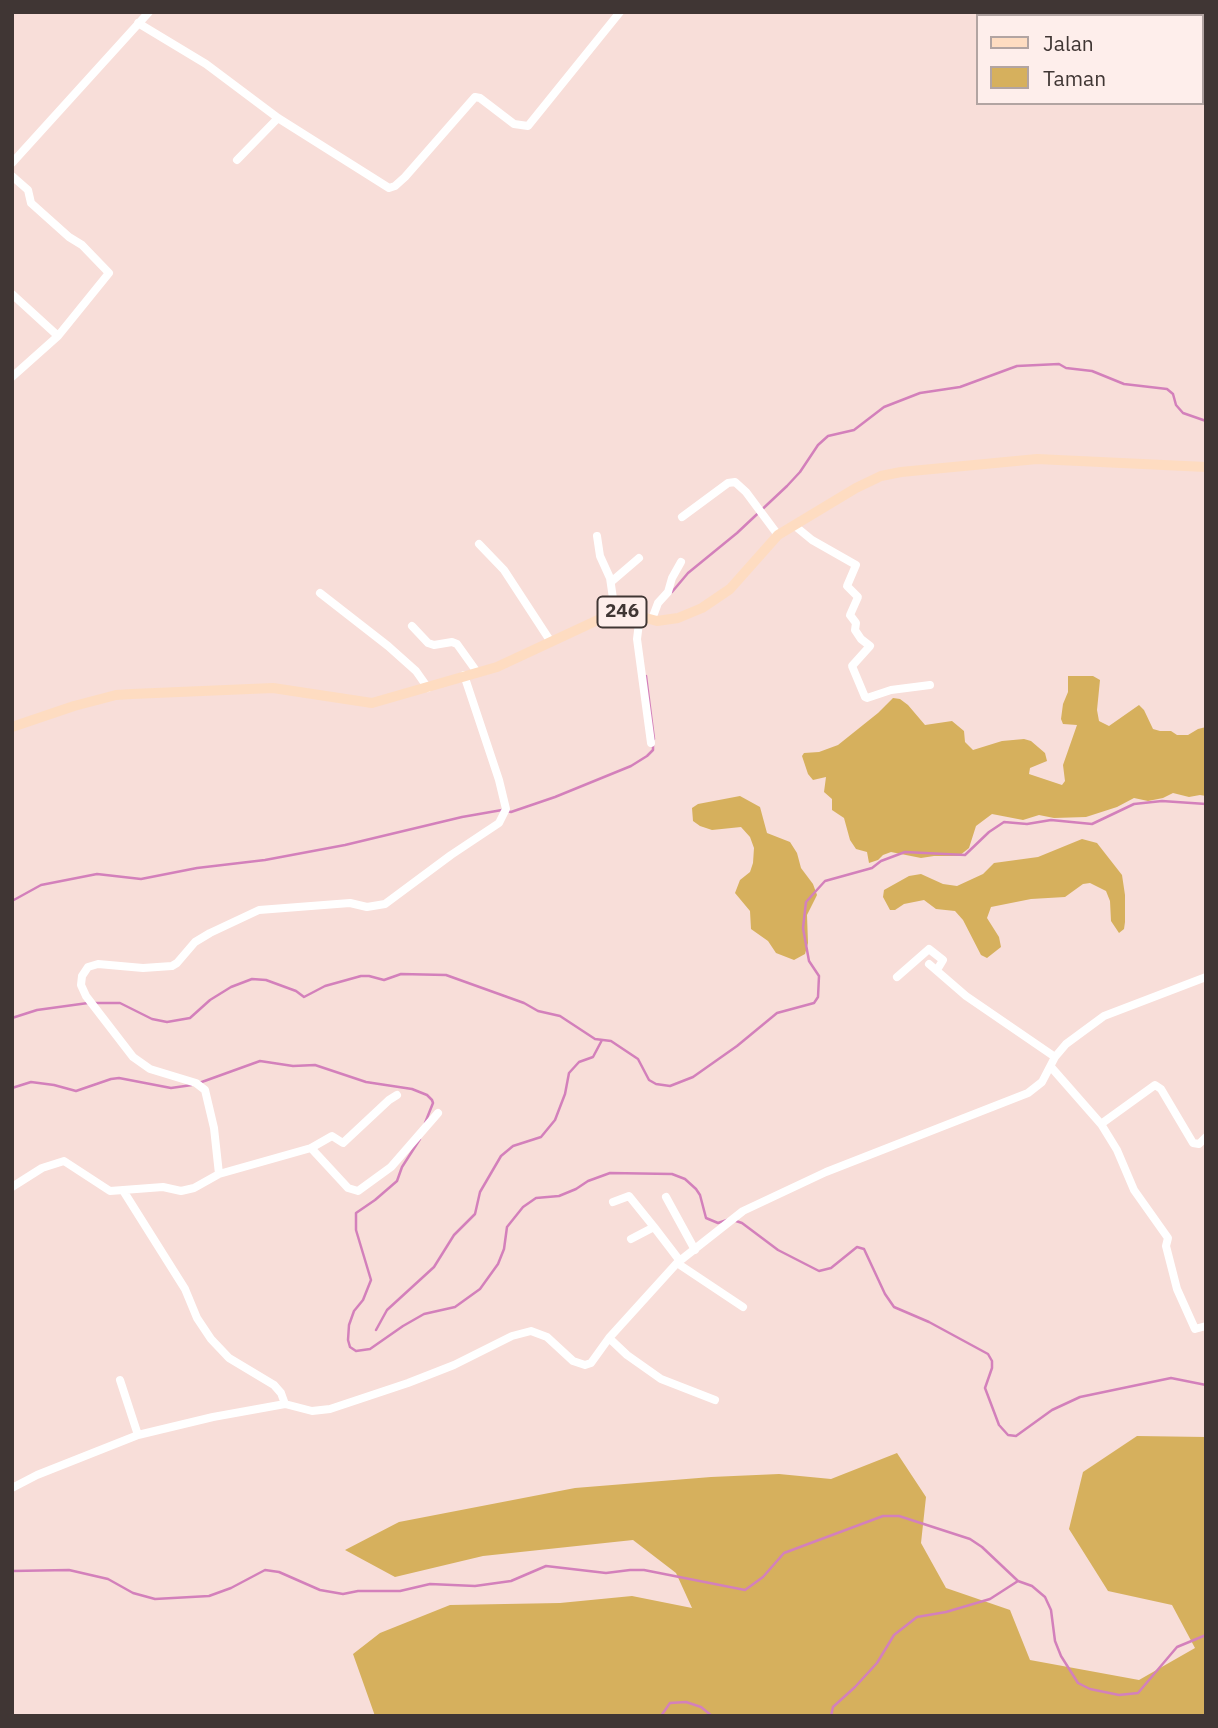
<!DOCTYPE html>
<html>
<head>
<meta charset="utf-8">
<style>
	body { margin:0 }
	#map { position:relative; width:1218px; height:1728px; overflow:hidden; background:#f8ded9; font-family:"IBM Plex Sans",sans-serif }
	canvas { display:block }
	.frame { position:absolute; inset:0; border:14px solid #403634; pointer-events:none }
	.legend { position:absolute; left:976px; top:14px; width:228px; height:91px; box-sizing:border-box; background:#feeeeb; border:2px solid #b2a4a2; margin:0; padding:9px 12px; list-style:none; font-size:21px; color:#403634 }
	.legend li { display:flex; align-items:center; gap:14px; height:35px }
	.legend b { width:35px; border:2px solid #b2a4a2 }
</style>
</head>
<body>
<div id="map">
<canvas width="1218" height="1728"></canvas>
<div class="frame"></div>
<ul class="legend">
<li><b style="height:9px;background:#fedcc1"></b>Jalan</li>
<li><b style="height:19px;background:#d6b05d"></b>Taman</li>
</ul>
</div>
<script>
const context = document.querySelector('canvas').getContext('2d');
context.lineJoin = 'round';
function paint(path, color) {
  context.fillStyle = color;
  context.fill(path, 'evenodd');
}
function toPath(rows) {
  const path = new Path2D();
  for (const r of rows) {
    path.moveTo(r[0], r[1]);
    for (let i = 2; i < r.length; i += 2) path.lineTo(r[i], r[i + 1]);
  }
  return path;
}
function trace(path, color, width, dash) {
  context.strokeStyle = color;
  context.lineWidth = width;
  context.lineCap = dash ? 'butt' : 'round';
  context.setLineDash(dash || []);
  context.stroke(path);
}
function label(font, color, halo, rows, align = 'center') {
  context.font = font + ' "IBM Plex Sans",sans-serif';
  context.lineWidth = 5;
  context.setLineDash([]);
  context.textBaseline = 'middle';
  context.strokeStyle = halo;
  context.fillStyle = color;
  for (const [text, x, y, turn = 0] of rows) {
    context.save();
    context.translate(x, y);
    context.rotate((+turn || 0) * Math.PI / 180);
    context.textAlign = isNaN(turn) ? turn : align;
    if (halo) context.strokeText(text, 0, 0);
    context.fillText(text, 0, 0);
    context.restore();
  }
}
paint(toPath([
	[1068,676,1093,676,1100,680,1097,710,1099,721,1109,726,1139,705,1144,710,1153,729,1160,731,1171,731,1177,735,1188,735,1198,729,1206,727,1206,796,1200,795,1189,797,1173,793,1163,798,1148,801,1134,798,1117,807,1086,817,1054,818,1039,815,1023,820,992,814,976,826,969,848,959,856,934,856,921,858,891,852,883,855,878,860,869,863,867,852,856,849,850,840,844,818,832,810,832,799,824,792,826,777,813,780,808,774,802,756,804,753,819,752,838,745,878,713,893,698,900,699,908,705,925,725,952,721,964,731,965,742,973,750,1002,741,1024,739,1031,741,1045,753,1047,761,1030,768,1029,774,1062,785,1065,781,1063,765,1077,725,1063,724,1061,719,1063,704,1068,692],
	[740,796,760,807,767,833,790,842,797,853,801,868,813,884,817,895,807,915,808,943,805,954,794,960,776,953,768,941,751,929,750,911,735,893,740,880,750,872,753,863,754,848,750,837,741,827,712,830,700,826,693,821,692,808,698,804],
	[1082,839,1097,843,1122,875,1125,895,1125,922,1124,929,1119,933,1111,921,1110,901,1106,891,1090,883,1083,884,1065,897,1031,899,991,907,987,918,999,937,1001,947,987,958,981,955,963,920,955,911,936,909,924,900,904,904,895,910,890,910,883,897,884,890,909,876,921,874,943,884,957,886,983,874,994,863,1038,857],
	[1137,1436,1206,1437,1206,1716,375,1716,353,1654,380,1633,450,1605,560,1603,632,1596,692,1608,676,1573,633,1540,483,1556,395,1577,345,1550,399,1522,575,1488,711,1477,779,1474,831,1479,897,1453,926,1497,921,1543,946,1588,1010,1610,1030,1660,1139,1680,1195,1648,1172,1605,1108,1591,1069,1529,1083,1472]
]), '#d6b05d');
trace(toPath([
	[672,592,688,573,737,533,787,486,800,472,818,445,828,436,854,430,884,407,920,393,960,387,1017,366,1059,364,1066,368,1092,371,1124,384,1167,389,1173,394,1176,405,1183,413,1206,421],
	[646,676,654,739],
	[12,901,41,885,97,874,141,879,197,868,265,860,345,845,462,817,502,810,511,812,555,797,631,766,647,756,653,750,653,745],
	[95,1003,120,1003,152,1019,167,1022,190,1018,210,1000,231,987,252,979,266,980,296,991,304,997,325,986,361,976,369,976,384,980,401,974,446,975,524,1003,538,1011,560,1016,595,1039,611,1041,638,1059,649,1080,656,1084,670,1086,693,1077,737,1046,777,1013,814,1003,818,997,819,976,809,961,803,928,806,902,825,881,872,868,881,861,905,852,965,855,989,832,1004,822,1027,824,1051,820,1092,824,1134,804,1162,801,1206,804],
	[12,1018,37,1010,88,1003],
	[199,1083,260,1061,293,1066,315,1065,366,1082,412,1089,427,1095,432,1100,433,1103,425,1123],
	[12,1088,31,1082,54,1085,76,1091,111,1079,119,1078,171,1088,192,1085],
	[420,1139,402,1167,397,1181,375,1200,356,1213,356,1230,371,1280,363,1300,354,1311,349,1325,348,1340,350,1347,356,1351,370,1349,403,1326,424,1314,455,1307,480,1289,498,1264,504,1249,507,1227,523,1207,536,1198,559,1196,576,1189,588,1181,610,1173,672,1174,685,1179,696,1189,700,1195,706,1218,718,1223,727,1220],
	[733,1220,742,1223,778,1250,819,1271,831,1268,857,1247,864,1249,885,1294,894,1307,929,1322,988,1354,992,1361,992,1368,985,1388,999,1425,1008,1435,1016,1436,1052,1410,1080,1397,1171,1378,1206,1385],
	[376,1330,387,1310,434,1267,454,1235,475,1214,480,1192,501,1156,513,1146,541,1137,555,1120,565,1094,569,1073,579,1062,593,1057,602,1040],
	[12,1571,69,1570,108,1579,133,1593,155,1599,209,1596,231,1588,265,1570,279,1572,320,1590,343,1594,358,1591,400,1591,430,1584,475,1586,511,1581,546,1566,606,1573,630,1570,644,1570,745,1590,763,1577,784,1553,883,1516,899,1516,970,1539,982,1547,1018,1581],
	[661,1716,670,1703,686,1702,701,1707,712,1716],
	[831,1716,833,1707,855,1687,877,1663,894,1635,917,1617,946,1612,990,1599,1018,1581,1032,1586,1045,1597,1051,1610,1055,1641,1061,1656,1078,1683,1090,1689,1119,1695,1138,1693,1177,1647,1206,1635]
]), '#d380bb', 2.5);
trace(toPath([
	[138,23,206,64,278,118,389,188,395,186,405,177,475,97,480,98,514,124,528,126,620,12],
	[237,160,278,118],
	[12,163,149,12],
	[12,176,28,190,31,203,69,237,82,245,109,273,58,336,12,294],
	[12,377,58,336],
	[682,517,728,483,735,482,746,492,778,535],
	[795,526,812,540,856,565,847,586,858,597,850,615,856,623,855,630,861,639,870,646,852,666,865,697,867,698,891,690,930,685],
	[597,536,600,556,610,578,615,612],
	[479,544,504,570,551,642],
	[611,582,639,558],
	[320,593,388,646,416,671,428,688],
	[640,615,637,639,651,743],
	[652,619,658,603,668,592,672,578,681,562],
	[412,626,428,643,434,645,452,642,457,644,477,672],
	[929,964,966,996,1055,1057],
	[897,977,929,949,943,960,937,970],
	[1051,1067,1101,1124,1117,1150,1134,1190,1168,1238,1166,1246,1177,1289,1195,1329,1206,1326],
	[1101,1124,1155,1085,1161,1089,1193,1143,1199,1144,1206,1137],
	[311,1148,348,1188,358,1191,391,1167,438,1113],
	[219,1174,311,1148,332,1136,343,1143,389,1100,397,1095],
	[12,1187,42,1168,64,1161,110,1191,163,1187,181,1191,194,1188,219,1174,214,1128,205,1090,196,1083,150,1069,133,1057,86,996,81,985,82,976,88,967,98,964,143,968,172,966,177,963,195,942,210,933,259,910,350,903,367,907,385,904,451,855,499,823,506,809,499,780,464,675],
	[124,1192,185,1289,197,1318,211,1339,229,1358,274,1385,281,1393,285,1404],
	[666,1197,695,1250],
	[613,1202,629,1196,654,1227],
	[631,1239,654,1227,680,1261],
	[677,1263,743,1307],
	[609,1338,627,1355,661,1379,715,1400],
	[120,1380,138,1435],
	[12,1488,37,1475,138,1435,213,1417,285,1404,312,1411,330,1409,408,1383,454,1365,512,1336,531,1331,547,1337,573,1361,585,1365,591,1363,609,1338,677,1263,743,1211,826,1172,1028,1093,1042,1082,1055,1057,1066,1044,1104,1016,1206,977]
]), '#fff', 8);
trace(toPath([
	[12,727,74,706,116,695,132,694,273,688,372,703,497,667,615,612,627,613,657,621,678,618,702,608,730,589,778,535,856,488,881,476,901,472,1037,459,1206,467]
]), '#fedcc1', 10);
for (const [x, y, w] of [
	[622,612,49]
]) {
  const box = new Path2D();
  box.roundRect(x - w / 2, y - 15.5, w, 31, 5);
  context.fillStyle = '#feeeeb';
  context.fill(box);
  trace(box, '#403634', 2);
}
label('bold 19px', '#403634', null, [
	["246",622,612]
]);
</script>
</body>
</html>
